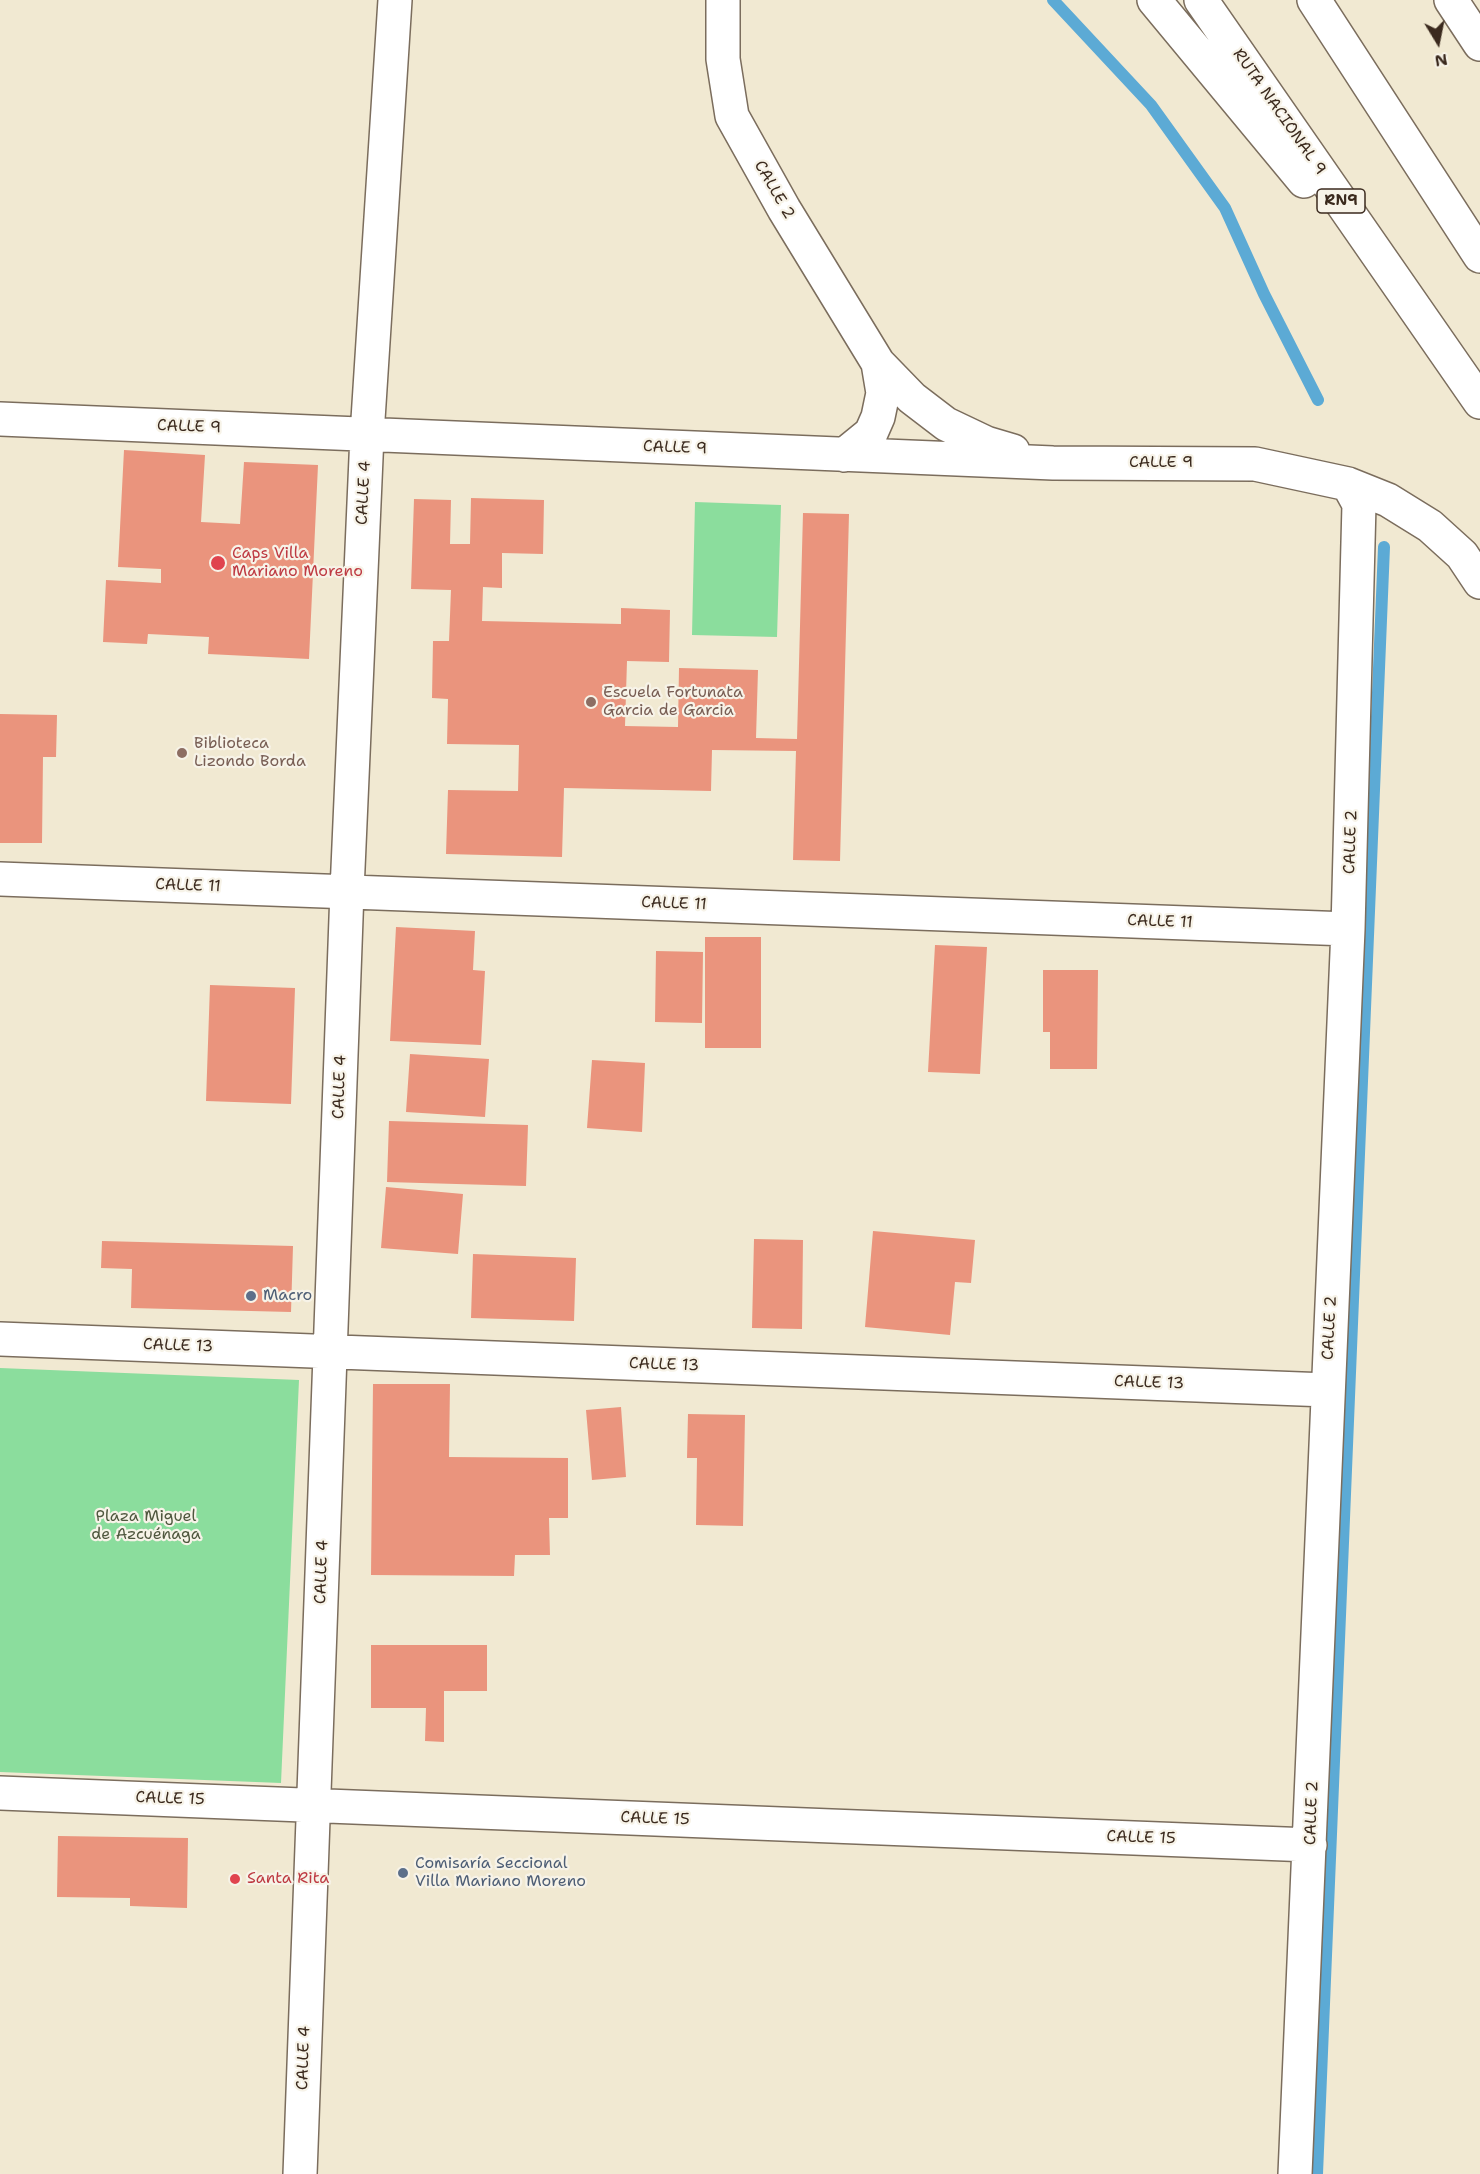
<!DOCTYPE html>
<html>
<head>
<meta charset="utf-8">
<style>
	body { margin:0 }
	#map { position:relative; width:1480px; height:2174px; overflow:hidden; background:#f1e9d2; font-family:"Shantell Sans",sans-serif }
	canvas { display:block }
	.north { position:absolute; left:1408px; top:12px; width:60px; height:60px; -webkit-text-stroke:4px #f7f3e8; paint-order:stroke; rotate:170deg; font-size:16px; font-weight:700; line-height:24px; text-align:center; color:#3b2a1e }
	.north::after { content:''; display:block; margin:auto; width:21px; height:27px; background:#3b2a1e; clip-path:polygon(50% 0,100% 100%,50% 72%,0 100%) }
</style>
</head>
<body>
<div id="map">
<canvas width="1480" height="2174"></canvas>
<div class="north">N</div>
</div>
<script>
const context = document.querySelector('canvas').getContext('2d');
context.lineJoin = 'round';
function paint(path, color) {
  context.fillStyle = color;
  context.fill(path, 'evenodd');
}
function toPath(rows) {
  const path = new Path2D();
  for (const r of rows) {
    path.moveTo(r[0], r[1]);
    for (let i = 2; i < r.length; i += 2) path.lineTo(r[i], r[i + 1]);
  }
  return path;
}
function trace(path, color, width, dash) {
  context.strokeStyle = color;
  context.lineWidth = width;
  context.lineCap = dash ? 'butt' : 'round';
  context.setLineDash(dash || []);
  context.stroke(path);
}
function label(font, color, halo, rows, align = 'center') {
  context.font = font + ' "Shantell Sans",sans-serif';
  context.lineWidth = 4.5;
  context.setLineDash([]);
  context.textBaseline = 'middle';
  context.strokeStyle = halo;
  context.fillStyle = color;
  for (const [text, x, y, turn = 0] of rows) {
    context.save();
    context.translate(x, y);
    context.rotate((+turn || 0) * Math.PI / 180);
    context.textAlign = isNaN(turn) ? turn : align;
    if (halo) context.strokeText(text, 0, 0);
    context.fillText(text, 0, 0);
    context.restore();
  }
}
paint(toPath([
	[695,502,781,505,777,637,692,635],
	[0,1368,299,1380,281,1783,0,1772]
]), '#8bdd9d');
trace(toPath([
	[1053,0,1151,105,1225,208,1264,294,1318,400],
	[1317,2174,1384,547]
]), '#5caad5', 12);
paint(toPath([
	[124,450,205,455,201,522,240,524,244,462,318,465,309,659,208,654,209,637,148,634,147,644,103,642,106,580,161,583,161,569,118,567],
	[471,498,544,500,543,554,502,553,502,588,483,587,482,621,621,624,621,608,670,610,669,662,627,661,625,726,678,727,679,668,758,670,756,738,797,739,803,513,849,514,840,861,793,860,796,751,712,750,711,791,564,788,562,857,446,854,448,790,518,791,519,745,447,744,448,699,432,698,433,641,449,641,451,590,411,589,414,499,451,500,450,544,470,544],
	[0,714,57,715,56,757,43,757,42,843,0,843],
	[396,927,475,931,473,970,485,971,481,1045,390,1041],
	[705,937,761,937,761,1048,705,1048],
	[935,945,987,947,980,1074,928,1072],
	[656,951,703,952,702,1023,655,1022],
	[1043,970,1098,970,1097,1069,1050,1069,1050,1032,1043,1032],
	[210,985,295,988,291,1104,206,1101],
	[410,1054,489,1059,485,1117,406,1112],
	[592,1060,645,1063,642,1132,587,1128],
	[389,1121,528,1125,526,1186,387,1182],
	[386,1187,463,1194,458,1254,381,1248],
	[873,1231,975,1240,971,1283,955,1282,950,1335,865,1327],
	[754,1239,803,1240,802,1329,752,1328],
	[102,1241,293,1246,291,1312,131,1308,132,1269,101,1268],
	[473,1254,576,1258,574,1321,471,1318],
	[373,1384,450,1384,449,1457,568,1458,568,1518,549,1518,550,1555,515,1555,514,1576,371,1575],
	[621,1407,626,1477,592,1480,586,1410],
	[688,1414,745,1415,743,1526,696,1525,697,1458,687,1458],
	[371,1645,487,1645,487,1691,444,1691,444,1742,425,1741,426,1708,371,1708],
	[58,1836,188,1838,187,1908,130,1906,130,1898,57,1897]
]), '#ea947d');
const minor = toPath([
	[723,0,723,59,732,116,784,209,878,363,912,398,946,424,986,443,1013,451],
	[1451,0,1480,44],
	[0,419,1053,463,1255,464,1348,484,1388,500,1430,526,1462,555,1480,582],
	[844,455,871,433,878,417,883,393,878,363],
	[0,879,1348,929],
	[0,1339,1327,1390],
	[0,1793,1310,1845],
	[300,2174,347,891,367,435,395,0],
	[1295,2174,1348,929,1359,504,1348,484]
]);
const motorway = toPath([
	[1154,0,1304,181],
	[1201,0,1480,402],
	[1314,0,1480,256]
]);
trace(minor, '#7b6d5d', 36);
trace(motorway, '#7b6d5d', 36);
trace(minor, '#fff', 33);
trace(motorway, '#fff', 33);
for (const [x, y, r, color] of [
	[218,563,8,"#e0444e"],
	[591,702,6,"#8d6e63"],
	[182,753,6,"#8d6e63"],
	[251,1296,6,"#5c6f8a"],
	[403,1873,6,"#5c6f8a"],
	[235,1879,6,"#e0444e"]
]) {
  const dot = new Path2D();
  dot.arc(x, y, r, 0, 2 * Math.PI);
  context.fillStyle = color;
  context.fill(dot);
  trace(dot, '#f7f3e8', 2);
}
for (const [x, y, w] of [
	[1341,201,48]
]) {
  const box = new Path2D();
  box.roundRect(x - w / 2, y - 12, w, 24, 4.5);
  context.fillStyle = '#f7f3e8';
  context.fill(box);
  trace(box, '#3b2a1e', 1.5);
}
label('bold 15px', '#3b2a1e', null, [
	["RN9",1341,201]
]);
label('16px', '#3b2a1e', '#f7f3e8', [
	["RUTA NACIONAL 9",1279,112,55],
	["CALLE 2",774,190,60],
	["CALLE 9",189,427,2],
	["CALLE 9",675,448,2],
	["CALLE 9",1161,463],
	["CALLE 4",364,493,-87],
	["CALLE 2",1351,842,-88],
	["CALLE 11",188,886,2],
	["CALLE 11",674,904,2],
	["CALLE 11",1160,922,2],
	["CALLE 4",340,1087,-88],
	["CALLE 2",1330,1328,-87],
	["CALLE 13",178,1346,2],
	["CALLE 13",664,1365,2],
	["CALLE 13",1149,1383,2],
	["CALLE 4",322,1572,-88],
	["CALLE 15",170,1799,2],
	["CALLE 2",1312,1813,-88],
	["CALLE 15",655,1819,2],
	["CALLE 15",1141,1838,2],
	["CALLE 4",304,2058,-88]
]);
label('16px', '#be3a42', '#f7f3e8', [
	["Caps Villa",232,554],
	["Mariano Moreno",232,572],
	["Santa Rita",247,1879]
], 'left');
label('16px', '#785e54', '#f7f3e8', [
	["Escuela Fortunata",603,693],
	["Garcia de Garcia",603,711],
	["Biblioteca",194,744],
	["Lizondo Borda",194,762]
], 'left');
label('16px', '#4e5e75', '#f7f3e8', [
	["Macro",263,1296],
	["Comisaría Seccional",415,1864],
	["Villa Mariano Moreno",415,1882]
], 'left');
label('16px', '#4f573e', '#f7f3e8', [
	["Plaza Miguel",146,1517],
	["de Azcuénaga",146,1535]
]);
</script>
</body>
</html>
